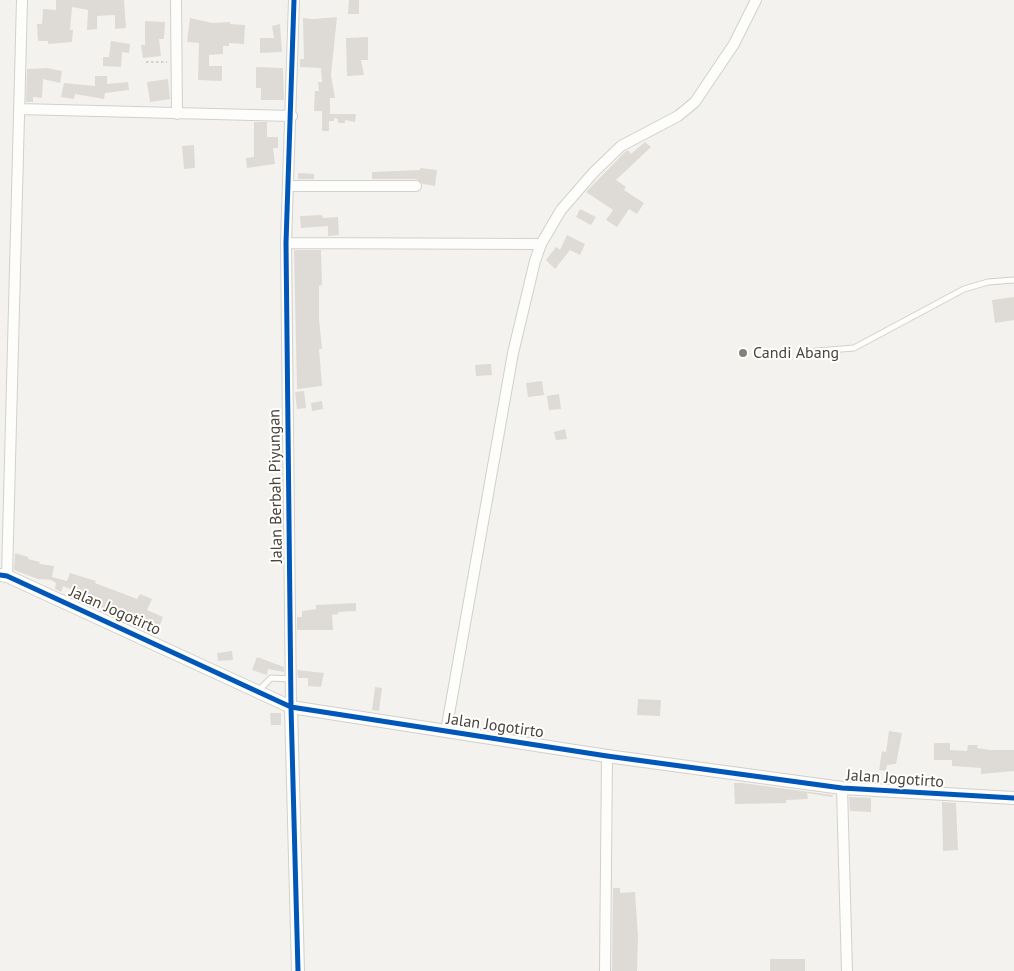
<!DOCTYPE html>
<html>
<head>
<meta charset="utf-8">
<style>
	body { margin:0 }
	canvas { display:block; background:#f4f2ee }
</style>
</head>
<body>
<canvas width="1014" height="971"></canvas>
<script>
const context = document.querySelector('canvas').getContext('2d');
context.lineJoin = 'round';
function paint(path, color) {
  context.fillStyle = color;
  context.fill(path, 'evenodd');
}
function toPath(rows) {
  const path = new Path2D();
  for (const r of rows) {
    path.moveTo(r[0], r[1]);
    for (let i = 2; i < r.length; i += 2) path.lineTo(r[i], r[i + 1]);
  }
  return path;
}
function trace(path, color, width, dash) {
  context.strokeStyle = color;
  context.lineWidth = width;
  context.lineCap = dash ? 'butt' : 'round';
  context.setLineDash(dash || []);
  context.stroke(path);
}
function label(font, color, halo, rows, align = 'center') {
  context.font = font + ' "PT Sans",sans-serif';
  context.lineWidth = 4;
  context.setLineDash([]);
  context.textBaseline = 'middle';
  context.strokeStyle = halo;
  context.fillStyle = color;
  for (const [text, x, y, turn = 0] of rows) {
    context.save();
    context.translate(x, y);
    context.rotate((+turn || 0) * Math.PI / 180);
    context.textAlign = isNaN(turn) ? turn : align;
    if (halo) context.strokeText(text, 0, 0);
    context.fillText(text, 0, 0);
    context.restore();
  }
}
paint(toPath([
	[56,0,124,0,126,28,115,29,115,15,97,16,97,29,87,30,88,10,72,7,70,30,73,30,72,42,48,44,48,41,38,41,37,24,42,24,43,9,56,10],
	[349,0,359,0,359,14,348,14],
	[337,17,331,75,335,98,330,98,330,114,356,114,355,122,345,120,345,123,338,123,338,119,334,118,334,121,329,121,329,131,322,131,322,111,314,111,315,91,319,91,318,82,322,82,321,68,300,67,300,59,304,59,303,18,314,19],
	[190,18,212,23,230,22,230,24,245,25,244,44,229,43,229,46,223,46,223,54,209,55,209,66,222,66,222,81,198,80,199,43,187,42],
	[145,21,165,22,164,39,159,39,161,56,143,58,141,45,145,45],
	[280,24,282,52,260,53,260,38,274,38,272,26],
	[368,37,368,60,361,60,364,75,347,76,346,38],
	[111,41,130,44,129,53,122,52,121,67,103,66,103,57,109,57],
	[256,67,283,68,284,100,261,100,261,88,256,88],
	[47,68,62,71,60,83,43,79,42,98,33,97,33,102,26,102,27,69],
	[95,76,107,76,107,84,128,82,129,90,105,93,104,99,75,94,74,99,61,97,64,83,95,86],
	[168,79,170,99,150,102,147,82],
	[254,122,267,122,267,137,278,137,278,148,273,148,275,164,247,168,246,158,254,157],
	[645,142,651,147,616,180,626,187,624,190,644,203,637,214,629,209,617,227,606,220,613,210,586,192,625,152,628,150,631,154],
	[194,145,195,168,184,169,182,146],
	[420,168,437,170,435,186,423,184,416,179,372,179,372,172,420,170],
	[298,173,314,174,314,179,298,179],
	[580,209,596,217,591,225,576,217],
	[322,215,323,218,338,217,339,235,328,236,328,226,301,228,300,216],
	[567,235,585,244,580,255,570,250,555,269,546,260,556,247,560,250],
	[294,250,321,250,322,285,319,286,319,319,322,349,319,349,322,386,297,389],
	[1014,297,1014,320,995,323,992,300],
	[491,364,492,375,476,376,475,365],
	[542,381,544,395,528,397,526,383],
	[304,391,306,408,297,409,295,392],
	[559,394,561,409,549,410,547,396],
	[322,401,323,409,312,411,311,403],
	[565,429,567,439,556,440,554,432],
	[15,553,28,557,28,559,40,562,39,564,54,566,52,577,67,581,70,573,96,581,95,583,137,599,140,594,152,599,147,610,163,617,156,635,143,629,146,621,118,610,117,614,80,599,82,594,63,586,61,592,55,589,56,583,51,580,38,579,14,570],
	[356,603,356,611,338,612,338,614,332,615,333,630,297,630,297,617,302,617,302,611,316,609,316,605],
	[232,651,233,660,218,661,217,653],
	[257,657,284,667,284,672,268,669,267,675,252,670],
	[297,670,324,673,321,687,308,686,308,678,298,678],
	[375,687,382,688,379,711,372,710],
	[638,699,661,700,660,716,637,715],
	[270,713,281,713,281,725,271,725],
	[889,731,902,733,896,764,887,765,886,771,879,770,882,751,886,752],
	[934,743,950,743,950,750,967,751,968,745,978,745,977,748,990,750,1014,750,1014,771,981,774,981,768,952,766,952,760,934,760],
	[734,783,742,783,833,795,832,797,807,793,808,799,786,800,786,803,735,804],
	[849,797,871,798,871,812,850,811],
	[942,802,956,803,958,850,943,851],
	[613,888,620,888,620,893,635,892,638,937,637,971,612,971],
	[770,959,805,959,805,971,770,971]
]), '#dedbd6');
const service = toPath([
	[816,351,854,348,964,289,988,282,1014,280],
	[258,691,271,678,291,679]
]);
const minor = toPath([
	[176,0,177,114],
	[19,109,292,116],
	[288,186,416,186],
	[286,243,541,244],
	[7,576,22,0],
	[291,707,286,243,294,0],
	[446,731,513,353,535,261,541,244,561,210,594,172,621,146,678,116,695,102,734,44,756,0],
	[842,788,847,971],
	[605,971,607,756]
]);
const tertiary = toPath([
	[0,575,7,576,291,707,607,756,842,788,1014,798],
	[291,707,298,971]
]);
trace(service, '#d2d0cb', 7);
trace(minor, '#d2d0cb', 12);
trace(tertiary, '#d2d0cb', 14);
trace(toPath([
	[146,62,167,62]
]), '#d3d2cc', 2, [2.5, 2.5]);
trace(service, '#fdfdfc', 5);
trace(minor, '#fdfdfc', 10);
trace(tertiary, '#fdfdfc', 12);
trace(toPath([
	[294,0,286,243,291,707,298,971],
	[0,575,7,576,291,707,607,756,842,788,1014,798]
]), '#0057b8', 5);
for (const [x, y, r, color] of [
	[743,353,5,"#868178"]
]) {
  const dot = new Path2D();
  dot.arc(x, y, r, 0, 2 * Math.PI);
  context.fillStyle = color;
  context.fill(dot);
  trace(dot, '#fff', 2);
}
label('16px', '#4b4439', '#fff', [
	["Candi Abang",753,353]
], 'left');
label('16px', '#4b4439', '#fff', [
	["Jalan Berbah Piyungan",276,486,-91],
	["Jalan Jogotirto",115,611,24],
	["Jalan Jogotirto",495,726,8],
	["Jalan Jogotirto",895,779,4]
]);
</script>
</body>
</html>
